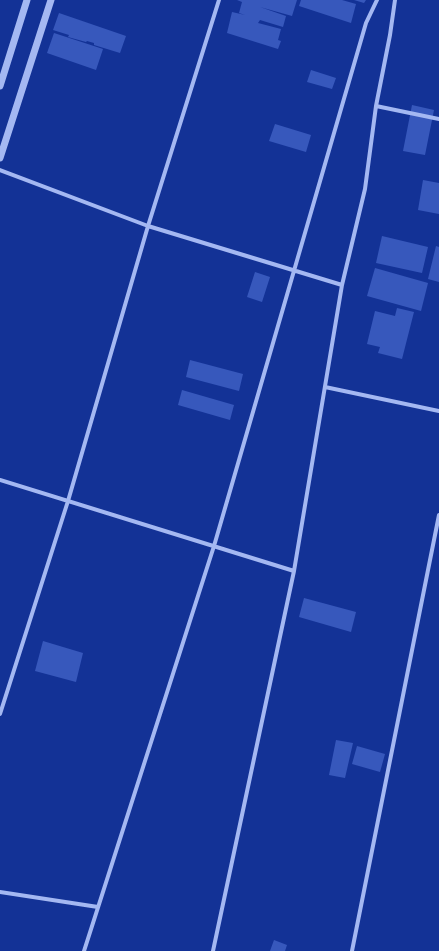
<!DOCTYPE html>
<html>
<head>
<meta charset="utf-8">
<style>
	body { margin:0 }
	canvas { display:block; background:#133296 }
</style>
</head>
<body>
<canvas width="439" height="951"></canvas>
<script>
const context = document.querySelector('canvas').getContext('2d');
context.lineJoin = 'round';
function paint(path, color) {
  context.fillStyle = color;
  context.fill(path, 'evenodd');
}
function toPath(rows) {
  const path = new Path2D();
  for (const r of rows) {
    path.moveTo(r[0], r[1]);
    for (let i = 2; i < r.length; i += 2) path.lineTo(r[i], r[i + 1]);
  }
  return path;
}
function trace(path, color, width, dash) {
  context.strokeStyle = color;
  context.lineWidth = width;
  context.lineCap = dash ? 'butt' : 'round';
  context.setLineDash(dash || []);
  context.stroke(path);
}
paint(toPath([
	[237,0,297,0,292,16,260,7,286,16,283,27,260,20,258,23,281,29,278,40,281,41,278,49,227,33,232,12,245,15,239,13,242,2],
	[301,0,342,0,356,4,351,23,299,6],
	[354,0,366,0,364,3],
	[59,13,126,36,120,53,94,45,94,43,87,41,86,42,68,37,69,35,53,30],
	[54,33,103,49,96,70,47,53],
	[311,70,336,78,332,89,307,82],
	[412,105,434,110,425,155,403,151],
	[275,124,311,135,306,152,269,141],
	[423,180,439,183,439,214,418,210],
	[382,236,428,247,422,273,376,263],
	[436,246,439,247,439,282,428,279],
	[375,268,428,283,421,311,367,296],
	[255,272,270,277,262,302,247,297],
	[397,308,414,312,402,359,378,353,380,347,367,344,375,311,395,316],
	[190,360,243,374,239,391,186,377],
	[182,390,234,405,230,420,178,405],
	[304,598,356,612,351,632,299,617],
	[43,641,83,653,76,682,35,671],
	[336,740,353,743,345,778,329,775],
	[357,746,385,754,380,772,352,764],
	[274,940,287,945,285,951,270,951]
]), '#3758bc');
trace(toPath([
	[376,106,439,119],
	[0,170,148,226,342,285],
	[325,387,439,411],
	[0,480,294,571],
	[0,714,68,501,148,226,219,0],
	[0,892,98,907],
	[84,951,214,546,366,23,377,0],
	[213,951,294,571,342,285,365,189,376,106,390,35,395,0],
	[352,951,439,515]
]), '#a4b8f2', 4);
trace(toPath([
	[0,86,27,0],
	[0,158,51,0]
]), '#a4b8f2', 7);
</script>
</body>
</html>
